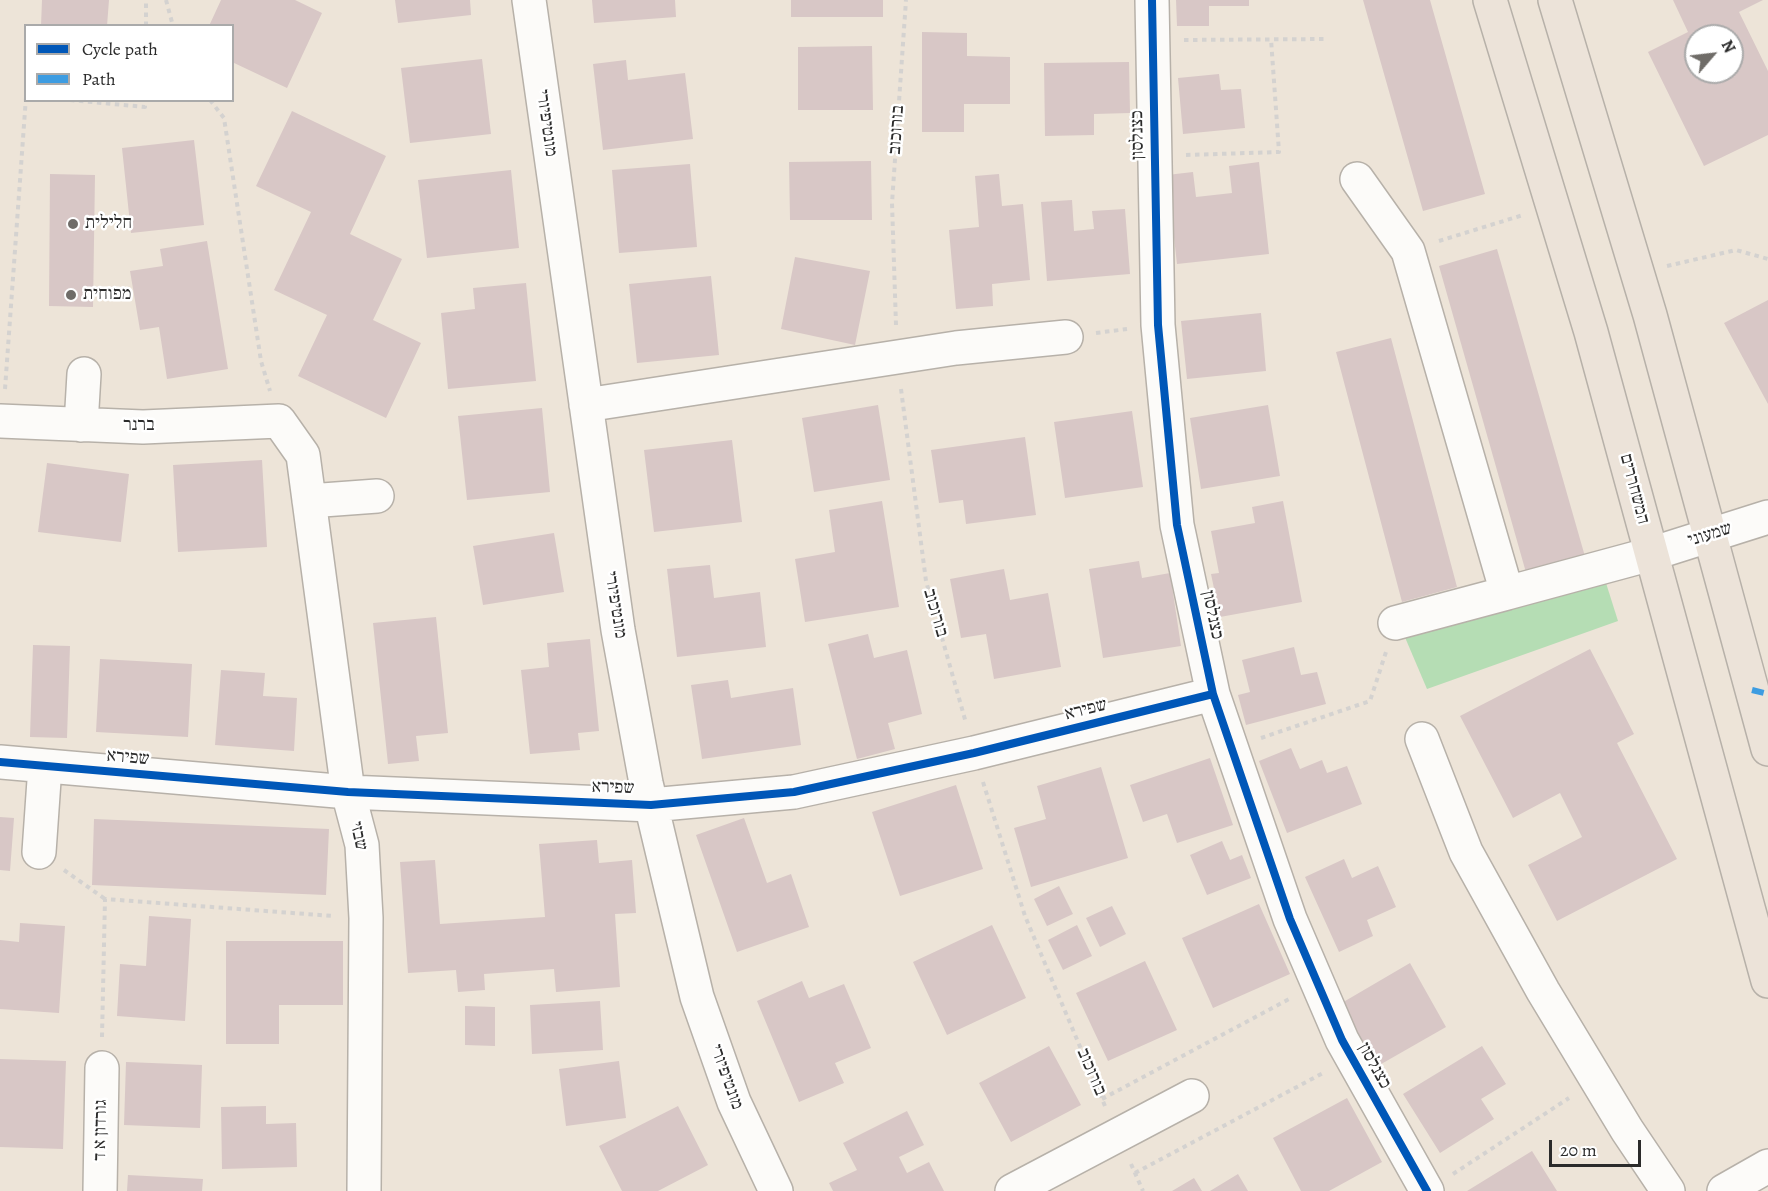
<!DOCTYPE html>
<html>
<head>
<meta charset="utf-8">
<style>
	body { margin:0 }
	#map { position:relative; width:1768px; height:1191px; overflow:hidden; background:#ede4d8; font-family:Alegreya,serif }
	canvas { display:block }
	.legend { position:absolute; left:24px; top:24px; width:210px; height:78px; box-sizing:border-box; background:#fff; border:2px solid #aaa; margin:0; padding:8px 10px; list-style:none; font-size:18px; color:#2b2b2b }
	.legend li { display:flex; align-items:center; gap:12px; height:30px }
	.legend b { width:30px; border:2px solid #aaa }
	.north { position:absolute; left:1684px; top:24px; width:60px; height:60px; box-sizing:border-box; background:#fff; border:2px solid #aaa; border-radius:50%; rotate:62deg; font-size:16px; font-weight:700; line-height:24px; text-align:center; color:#2b2b2b }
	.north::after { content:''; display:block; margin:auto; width:21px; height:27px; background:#6f6c68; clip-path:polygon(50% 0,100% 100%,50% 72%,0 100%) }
	.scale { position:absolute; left:1549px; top:1140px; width:92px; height:27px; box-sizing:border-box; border:3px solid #2b2b2b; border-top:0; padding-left:8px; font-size:18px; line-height:21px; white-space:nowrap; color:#2b2b2b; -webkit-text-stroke:4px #fff; paint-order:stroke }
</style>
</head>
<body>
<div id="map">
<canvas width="1768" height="1191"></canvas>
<ul class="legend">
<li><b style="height:8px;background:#0057b8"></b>Cycle path</li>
<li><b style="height:8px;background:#3d9ce1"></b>Path</li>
</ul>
<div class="north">N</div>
<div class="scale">20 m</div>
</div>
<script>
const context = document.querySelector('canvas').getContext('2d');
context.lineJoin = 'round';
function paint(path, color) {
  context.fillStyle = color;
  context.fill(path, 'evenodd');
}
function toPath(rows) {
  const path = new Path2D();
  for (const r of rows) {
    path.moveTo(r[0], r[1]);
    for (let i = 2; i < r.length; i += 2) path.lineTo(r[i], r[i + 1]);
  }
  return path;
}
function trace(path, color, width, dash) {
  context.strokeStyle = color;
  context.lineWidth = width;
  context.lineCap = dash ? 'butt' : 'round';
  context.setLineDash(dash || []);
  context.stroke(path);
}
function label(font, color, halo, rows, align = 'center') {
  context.font = font + ' Alegreya,"Frank Ruhl Libre",serif';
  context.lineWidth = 5;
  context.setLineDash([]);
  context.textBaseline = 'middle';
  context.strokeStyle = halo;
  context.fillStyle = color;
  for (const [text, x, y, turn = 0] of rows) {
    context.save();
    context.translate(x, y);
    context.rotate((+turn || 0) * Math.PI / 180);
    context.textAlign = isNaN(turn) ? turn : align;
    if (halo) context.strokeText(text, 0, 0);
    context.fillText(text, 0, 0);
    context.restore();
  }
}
paint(toPath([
	[1606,583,1618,621,1427,689,1404,635]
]), '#b5ddb4');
paint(toPath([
	[42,0,109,0,107,26,41,26],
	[221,0,295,0,322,13,287,88,232,62,232,26,209,26],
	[395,0,470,0,471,15,398,23],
	[592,0,675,0,676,17,594,23],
	[791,0,883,0,883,17,791,17],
	[1176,0,1249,0,1249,6,1209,6,1209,26,1177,26],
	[1363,0,1430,0,1485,194,1423,211],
	[1673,0,1763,0,1739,12,1768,71,1768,135,1704,166,1648,52,1688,32],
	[1696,36,1732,36,1732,72,1696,72],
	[922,32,967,33,967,56,1010,57,1010,104,964,104,964,132,922,132],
	[872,46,873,110,798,110,798,47],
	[482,59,491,134,410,143,401,68],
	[626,60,628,80,685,73,693,139,603,150,593,64],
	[1129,62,1130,113,1094,114,1094,135,1045,136,1044,63],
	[1219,74,1221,90,1241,89,1245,128,1183,134,1178,78],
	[292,111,386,156,350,234,402,259,373,320,421,343,386,418,298,376,327,315,274,290,311,212,256,186],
	[194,140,204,225,131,233,122,148],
	[871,161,872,220,790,220,789,162],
	[1259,162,1269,254,1177,264,1167,175,1193,172,1196,197,1232,193,1229,166],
	[690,164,697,247,619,253,612,170],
	[511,170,519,248,427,258,418,180],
	[50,174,95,175,93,307,49,306],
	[999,174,1002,206,1023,204,1030,280,992,284,993,306,956,309,949,230,979,227,975,176],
	[1072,200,1074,231,1094,229,1092,211,1125,209,1130,274,1047,281,1041,202],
	[207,241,228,369,167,379,159,327,140,330,130,271,163,266,160,249],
	[1497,249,1586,560,1527,576,1439,266],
	[795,257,870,271,855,345,781,329],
	[711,276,719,355,637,363,629,284],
	[526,283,536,381,448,389,441,313,475,309,473,288],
	[1768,300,1768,404,1724,323],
	[1261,313,1266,371,1187,379,1181,321],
	[1391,338,1457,587,1402,602,1336,352],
	[878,405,890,480,814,492,802,418],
	[1268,405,1280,476,1201,489,1190,418],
	[542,408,550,492,467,500,458,416],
	[1132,411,1143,487,1065,498,1054,422],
	[1025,437,1036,515,966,524,963,500,939,503,931,450],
	[732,440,742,522,654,532,644,450],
	[262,460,267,547,178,552,173,465],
	[47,463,129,474,121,542,38,532],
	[882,501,899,607,805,622,795,559,835,552,829,510],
	[1283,501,1302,602,1220,617,1211,574,1219,573,1211,531,1255,523,1252,507],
	[554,533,564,592,483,605,473,546],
	[1139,561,1142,578,1170,573,1181,646,1103,658,1089,569],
	[710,565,714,598,760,592,766,647,677,657,667,569],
	[1004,569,1010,600,1048,593,1061,667,994,679,986,634,961,638,950,579],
	[436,617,448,733,416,736,419,761,388,764,373,623],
	[868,634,874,658,907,650,922,714,888,723,895,749,857,759,828,644],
	[590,639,599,731,578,733,580,750,530,754,521,670,549,667,547,643],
	[33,645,70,646,67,738,30,737],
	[1294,647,1301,675,1317,672,1326,704,1246,725,1238,695,1250,692,1242,660],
	[1590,649,1634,734,1617,743,1677,859,1557,921,1528,865,1582,837,1560,793,1513,818,1460,716],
	[100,659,192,664,188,737,96,732],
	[221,670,265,673,263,696,297,698,294,751,215,745],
	[728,680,731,698,793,688,801,745,702,759,691,685],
	[1291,748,1300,769,1322,760,1327,773,1347,766,1362,804,1287,833,1259,761],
	[1210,758,1233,825,1177,843,1167,814,1143,822,1130,785],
	[1101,767,1128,858,1031,887,1014,828,1046,819,1037,786],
	[956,785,983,869,900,896,872,812],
	[0,817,14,818,10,871,0,870],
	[744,818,767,883,791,874,809,927,737,952,696,835],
	[94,819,329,829,326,895,92,885],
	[597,840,599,863,632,860,636,913,615,914,620,987,556,992,554,969,484,974,485,990,458,992,456,970,408,973,400,862,435,860,440,924,545,917,539,844],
	[1222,841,1230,860,1242,855,1251,878,1207,895,1190,855],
	[1344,859,1352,878,1378,866,1396,907,1367,920,1373,936,1339,952,1305,877],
	[1059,886,1073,914,1047,926,1034,899],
	[1259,904,1290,974,1213,1008,1182,938],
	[1112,906,1126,934,1100,947,1086,918],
	[149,916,191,919,185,1021,117,1016,120,964,146,966],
	[20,923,65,926,59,1013,0,1009,0,940,19,942],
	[992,925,1026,998,947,1035,913,962],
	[1077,925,1092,956,1063,970,1048,940],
	[226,941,343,941,343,1005,279,1005,279,1044,226,1044],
	[1145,961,1177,1030,1108,1061,1076,993],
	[1410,963,1446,1027,1376,1067,1340,1004],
	[802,981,809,998,844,984,871,1048,835,1063,844,1083,799,1102,757,1001],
	[600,1001,603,1050,532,1054,530,1005],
	[465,1006,495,1007,495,1046,465,1045],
	[1049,1046,1081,1105,1011,1142,979,1083],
	[1482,1046,1506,1084,1481,1099,1494,1119,1440,1153,1403,1094],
	[0,1059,66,1061,63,1149,0,1147],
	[619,1061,626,1118,566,1126,559,1069],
	[126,1062,202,1065,200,1128,124,1125],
	[1347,1098,1382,1162,1329,1191,1301,1191,1273,1138],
	[266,1106,266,1124,296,1123,297,1167,222,1169,221,1107],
	[678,1106,708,1165,658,1191,622,1191,599,1146],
	[907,1111,924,1145,899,1157,907,1173,929,1162,944,1191,833,1191,829,1183,857,1170,843,1143],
	[1532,1151,1557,1191,1467,1191],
	[1238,1174,1248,1191,1210,1191],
	[128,1175,203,1179,202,1191,127,1191],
	[1194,1178,1202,1191,1172,1191]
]), '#d8c7c6');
const minor = toPath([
	[529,0,618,630,646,783,697,997,734,1102,776,1191],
	[1152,0,1158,325,1177,525,1213,694,1290,919,1342,1040,1427,1191],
	[1357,179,1408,251,1507,593,1651,554,1768,517],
	[586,405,956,348,1066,337],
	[0,421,143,427,279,421,303,455,348,792,362,845,366,918,364,1191],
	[81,425,84,374],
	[309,501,377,496],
	[1395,623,1507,593],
	[1422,739,1466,852,1543,991,1627,1130,1668,1191],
	[0,762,348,792,651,805,794,792,974,753,1213,694],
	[39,852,45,766],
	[100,1191,102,1068],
	[1012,1191,1192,1096],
	[1724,1191,1768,1166]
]);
const major = toPath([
	[1490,0,1591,332,1768,981],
	[1555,0,1650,315,1768,749]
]);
trace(minor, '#b7b1a9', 36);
trace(major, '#b7b1a9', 36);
trace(toPath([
	[166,0,173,26],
	[146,26,146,0],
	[1184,40,1327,39],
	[70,100,145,107,145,100],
	[210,100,224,118,261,361,270,391],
	[1186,155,1279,152,1271,39],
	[1439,241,1523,215],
	[1667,266,1736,250,1768,259],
	[896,325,892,203,906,0],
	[1096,333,1127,329],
	[5,389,26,97],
	[901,389,926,581,966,723],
	[1261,738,1370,701,1386,652],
	[983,782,1025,916,1105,1106],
	[64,870,105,899],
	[102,1037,105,899,333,916],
	[1102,1099,1291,998],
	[1131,1164,1143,1191],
	[1135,1173,1325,1072],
	[1453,1174,1569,1098]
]), '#d4d2d0', 4, [4.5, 4.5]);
trace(minor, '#fcfbf9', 33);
trace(major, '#ece3d9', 33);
trace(toPath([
	[1752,690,1768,694]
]), '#3d9ce1', 6, [12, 6]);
trace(toPath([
	[1152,0,1158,325,1177,525,1213,694,1290,919,1342,1040,1427,1191],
	[0,762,348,792,651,805,794,792,974,753,1213,694]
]), '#0057b8', 8);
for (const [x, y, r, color] of [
	[73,224,6,"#6f6c68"],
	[71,295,6,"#6f6c68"]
]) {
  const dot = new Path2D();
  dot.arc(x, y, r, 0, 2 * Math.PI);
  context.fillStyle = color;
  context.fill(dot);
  trace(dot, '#fff', 2);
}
label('18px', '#2b2b2b', '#fff', [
	["מונטיפיורי",546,123,82],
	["בורוכוב",897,130,-86],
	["כצנלסון",1138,135,-91],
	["ברנר",139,426],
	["המשחררים",1634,489,75],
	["שמעוני",1710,535,-17],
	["מונטיפיורי",615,605,81],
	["בורוכוב",935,613,74],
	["כצנלסון",1212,615,78],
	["שפירא",1086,710,-14],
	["שפירא",128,758,5],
	["שפירא",613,788,2],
	["שבזי",358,836,78],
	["כצנלסון",1374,1066,61],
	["בורוכוב",1091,1072,67],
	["מונטיפיורי",726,1077,70],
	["גורדון א ד",101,1130,-89]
]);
label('18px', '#2b2b2b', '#fff', [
	["חלילית",85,224],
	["מפוחית",83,295]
], 'left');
</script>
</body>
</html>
